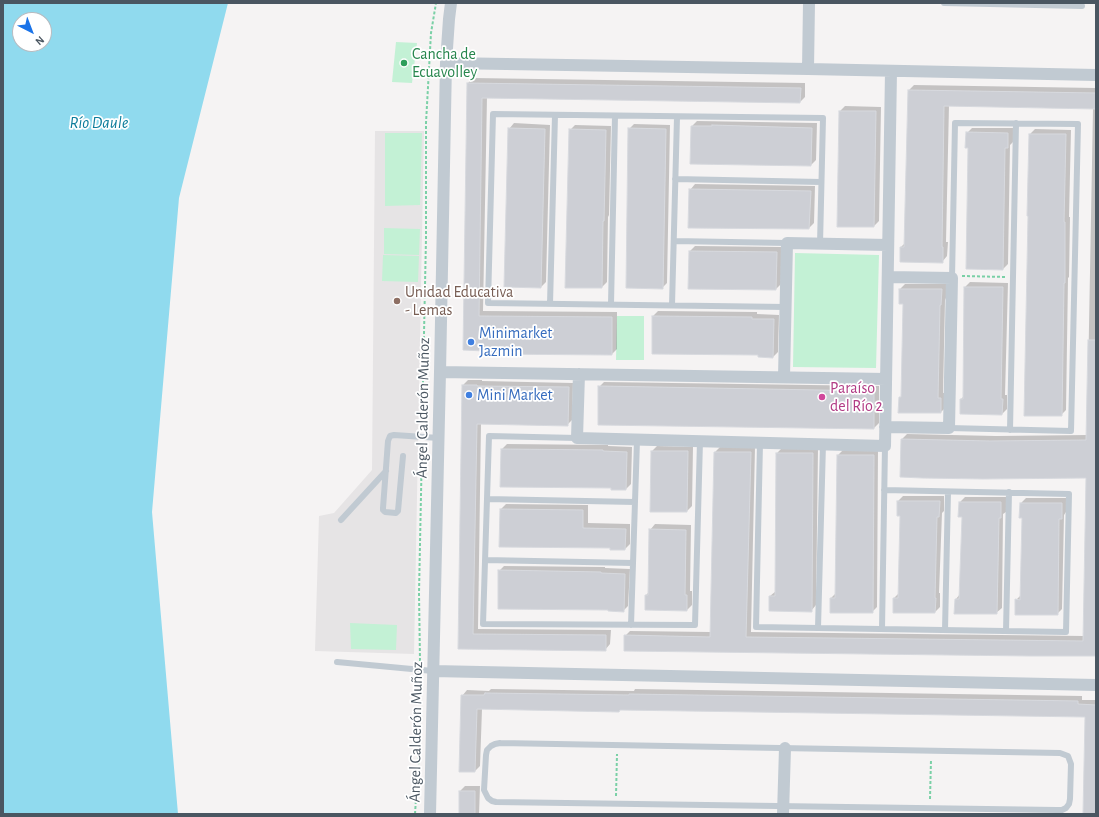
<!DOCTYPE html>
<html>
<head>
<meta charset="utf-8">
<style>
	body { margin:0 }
	#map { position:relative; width:1099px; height:817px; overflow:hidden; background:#f5f3f3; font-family:"Alegreya Sans",sans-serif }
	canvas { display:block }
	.frame { position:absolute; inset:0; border:4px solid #4a5661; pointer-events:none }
	.north { position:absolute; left:12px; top:12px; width:40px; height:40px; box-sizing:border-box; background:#fff; border:1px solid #b7bbc0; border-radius:50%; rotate:138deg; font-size:11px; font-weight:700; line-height:16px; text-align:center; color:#4a5661 }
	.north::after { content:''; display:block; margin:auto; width:14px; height:18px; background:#1a73e8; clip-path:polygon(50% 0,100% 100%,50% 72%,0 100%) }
</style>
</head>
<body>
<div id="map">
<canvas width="1099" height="817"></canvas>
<div class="frame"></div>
<div class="north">N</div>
</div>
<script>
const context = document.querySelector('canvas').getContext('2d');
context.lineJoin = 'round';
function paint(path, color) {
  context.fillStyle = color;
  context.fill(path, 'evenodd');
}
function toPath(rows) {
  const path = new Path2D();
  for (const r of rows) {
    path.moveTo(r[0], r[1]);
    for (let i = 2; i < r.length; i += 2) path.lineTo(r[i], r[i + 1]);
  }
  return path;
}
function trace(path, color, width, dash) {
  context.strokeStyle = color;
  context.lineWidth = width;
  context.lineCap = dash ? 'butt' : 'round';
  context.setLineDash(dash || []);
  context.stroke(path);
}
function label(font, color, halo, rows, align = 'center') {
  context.font = font + ' "Alegreya Sans",sans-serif';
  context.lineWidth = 3.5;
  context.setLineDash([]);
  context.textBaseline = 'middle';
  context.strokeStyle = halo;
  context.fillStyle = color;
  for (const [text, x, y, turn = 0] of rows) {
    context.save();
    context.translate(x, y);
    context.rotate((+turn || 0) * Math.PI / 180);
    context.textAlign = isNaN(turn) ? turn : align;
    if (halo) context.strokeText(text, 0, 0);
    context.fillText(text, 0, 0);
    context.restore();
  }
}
paint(toPath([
	[375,131,424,131,414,654,315,651,319,516,334,513,372,470]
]), '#e6e4e5');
paint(toPath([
	[396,42,417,43,412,83,392,82],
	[385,133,422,133,420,205,385,206],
	[384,228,420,229,419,255,384,254],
	[795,253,879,255,876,368,793,367],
	[383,255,419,256,418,282,382,281],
	[617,316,644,316,644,360,616,360],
	[350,623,397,625,396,650,351,649]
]), '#c3f1d5');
paint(toPath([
	[3,3,228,3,179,198,152,512,178,814,3,814],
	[20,20,44,20,44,44,20,44]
]), '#90daee');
paint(toPath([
	[473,78,805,83,805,97,800,102,487,97,483,311,617,312,617,349,612,354,464,349,468,83],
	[914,85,1096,88,1096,655,625,636,630,631,711,632,715,452,720,447,755,447,751,632,1084,636,1087,477,901,476,902,439,907,434,996,436,1087,435,1093,108,949,105,946,242,948,242,947,256,942,262,901,247,905,243,909,90],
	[845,106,881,107,879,221,874,226,840,111],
	[697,121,817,123,816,160,811,165,692,126],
	[514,123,550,125,546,282,541,287,505,286,509,129],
	[634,124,670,125,667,283,662,288,629,129],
	[575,125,611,126,609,215,608,217,607,282,602,287,570,130],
	[972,128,1013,128,1013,142,1010,145,1008,264,1003,269,969,147,967,133],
	[1035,129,1071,130,1069,217,1070,217,1069,277,1068,278,1066,410,1061,415,1030,134],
	[695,184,815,186,814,223,809,228,690,190],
	[695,246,781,247,781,284,776,289,690,251],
	[970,282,1008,283,1005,395,1007,395,1007,409,1002,414,961,399,964,396,965,287],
	[905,284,946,284,946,298,945,300,943,393,946,393,946,407,941,412,900,398,902,395,904,303,900,289],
	[658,311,757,312,757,314,779,315,778,352,773,357,759,354,653,316],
	[468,380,482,380,482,381,573,383,572,420,567,425,481,423,478,629,611,630,610,644,605,650,459,648,463,385],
	[604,382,879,386,879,423,874,428,599,387],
	[507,444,608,445,608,446,632,447,631,484,626,489,612,487,502,449],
	[657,446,693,447,692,506,687,511,652,451],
	[782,448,818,449,816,605,811,611,770,596,776,591,777,453],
	[843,450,878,450,877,607,872,612,831,612,831,598,836,593,838,455],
	[903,496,944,496,944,511,942,513,939,593,940,593,940,607,935,612,894,612,894,598,899,593,901,515,898,501],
	[965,497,1006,497,1006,512,1003,514,1002,608,996,613,955,613,956,599,960,594,963,516,960,502],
	[1026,498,1067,498,1066,512,1064,515,1062,609,1057,614,1016,600,1021,595,1023,517,1021,503],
	[506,504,588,505,588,523,630,524,630,544,625,549,611,547,501,509],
	[655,524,691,525,690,591,692,591,692,605,687,610,646,595,649,592,650,530],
	[504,566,605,567,605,568,630,569,628,606,623,611,499,571],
	[491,689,634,691,635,689,1082,696,1082,700,1096,700,1096,814,1084,814,1086,716,620,709,482,709,480,766,475,771,462,696,467,690,489,691],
	[465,786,480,786,479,814,460,814,460,791]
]), '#0003');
const building = toPath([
	[467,83,801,88,800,103,482,98,479,316,612,317,612,355,484,354,484,351,463,350,467,83],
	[908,90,1096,93,1096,109,944,106,942,247,943,247,943,263,900,262,900,247,904,247,908,90],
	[839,111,876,111,874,227,837,227,839,111],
	[712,125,812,128,811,166,690,164,691,126,712,126,712,125],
	[508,128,545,129,541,288,504,287,508,128],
	[628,128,666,129,663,289,626,288,628,128],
	[569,129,606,130,604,221,603,221,602,288,565,288,569,129],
	[966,132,1008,133,1008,148,1005,148,1003,270,966,269,968,148,965,148,966,132],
	[1029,134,1066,134,1064,222,1065,222,1065,283,1064,283,1062,416,1024,416,1028,216,1027,216,1029,134],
	[689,189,811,191,809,229,688,228,689,189],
	[689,251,777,252,776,290,688,289,689,251],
	[964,287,1003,287,1001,399,1003,399,1002,415,960,414,960,399,963,399,964,287],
	[899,289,942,289,941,305,940,305,938,398,941,398,941,413,898,413,899,397,901,397,903,304,899,304,899,289],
	[652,316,752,317,752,319,774,319,773,358,758,357,758,355,652,354,652,316],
	[1088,340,1096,340,1096,656,1030,656,624,651,624,635,710,637,714,452,751,452,746,637,1083,641,1086,478,983,479,922,478,900,477,901,439,990,441,1086,440,1088,340],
	[462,385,477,385,477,386,569,387,568,426,477,424,473,634,606,635,606,651,458,649,462,385],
	[598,386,874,391,874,429,598,425,598,386],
	[501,449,603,450,603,451,627,452,626,490,611,490,611,488,500,487,501,449],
	[651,451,688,451,687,512,650,512,651,451],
	[776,453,813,453,812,612,769,611,769,596,775,596,776,453],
	[837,455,874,455,873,613,830,613,830,598,835,598,837,455],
	[897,501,940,501,939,517,937,517,935,598,936,598,935,613,893,613,893,598,898,598,900,516,897,516,897,501],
	[959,502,1001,502,1001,518,999,518,997,614,954,614,955,599,959,599,962,517,958,517,959,502],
	[1020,503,1062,503,1062,519,1059,519,1058,615,1015,615,1015,599,1020,600,1022,518,1019,518,1020,503],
	[500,509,583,510,583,528,626,529,625,550,610,550,610,548,499,547,500,509],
	[649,529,686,530,685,595,687,595,687,611,645,610,645,595,648,595,649,529],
	[498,570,601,572,601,573,625,574,624,612,608,611,608,610,498,609,498,570],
	[485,693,629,695,629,694,1078,701,1078,704,1096,705,1096,814,1083,814,1085,717,620,710,619,712,477,709,475,772,459,772,461,695,484,695,485,693],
	[459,791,475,791,475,814,459,814,459,791]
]);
paint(building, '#cdcfd5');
trace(building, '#d7d9de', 1);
trace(toPath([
	[962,276,1006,277],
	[422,429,426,238,426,123,431,33,436,3],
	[420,661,419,593,422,446],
	[616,796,617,754],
	[930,799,931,760],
	[415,814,419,753]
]), '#7ad0a6', 2, [3, 2]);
trace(toPath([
	[944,3,1082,6],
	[675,179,821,182],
	[674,241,787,243],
	[550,304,555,115],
	[611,304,615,116],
	[672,305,677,117],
	[786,307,488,303,493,114,823,118,820,244],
	[949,428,1071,431,1078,124,955,123,952,278],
	[1010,430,1016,123],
	[577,438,489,436,483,624,695,625,700,441],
	[760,443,756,627,1066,632,1069,494,884,490],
	[403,456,398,511,396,513,385,512,383,510,383,508,388,441,390,436,394,435,439,438],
	[487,499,635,502],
	[341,520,386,471],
	[485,560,633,563],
	[631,625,637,440],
	[818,628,823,444],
	[882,629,885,446],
	[945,630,948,492],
	[1006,631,1009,492],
	[337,662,433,671],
	[500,743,1060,753,1068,756,1071,764,1070,799,1069,804,1066,808,1062,810,1057,810,496,802,492,801,488,798,484,790,486,755,487,750,491,746,495,744,500,743]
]), '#c1cad2', 6);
trace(toPath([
	[446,63,808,69,1096,75],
	[808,69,809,3],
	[440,372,886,379],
	[579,374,577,438,885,446,891,71],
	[784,377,787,243,888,245],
	[885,427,949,428,952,278,888,277],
	[433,671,1096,685],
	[430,814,440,372,446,63,449,19,451,3],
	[783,814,785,748]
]), '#c1cad2', 12);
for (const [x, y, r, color] of [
	[404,63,4,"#2e9e5b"],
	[397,301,4,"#8d6e63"],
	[471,342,4,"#3f7fe0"],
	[469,395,4,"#3f7fe0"],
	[822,397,4,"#d1479c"]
]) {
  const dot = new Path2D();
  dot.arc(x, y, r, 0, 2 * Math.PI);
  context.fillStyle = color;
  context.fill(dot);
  trace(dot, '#fff', 1.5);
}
label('16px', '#27864d', '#fff', [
	["Cancha de",412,54],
	["Ecuavolley",412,72]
], 'left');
label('16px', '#785e54', '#fff', [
	["Unidad Educativa",405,292],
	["- Lemas",405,310]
], 'left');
label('16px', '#366cbe', '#fff', [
	["Minimarket",479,333],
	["Jazmin",479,351],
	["Mini Market",477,395]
], 'left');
label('16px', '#b23c85', '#fff', [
	["Paraíso",830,388],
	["del Río 2",830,406]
], 'left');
label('16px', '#4a5661', '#fff', [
	["Ángel Calderón Muñoz",423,408,-89],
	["Ángel Calderón Muñoz",416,732,-89]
]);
label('italic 17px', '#0c7c9b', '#fff', [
	["Río Daule",99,123]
]);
</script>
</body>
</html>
